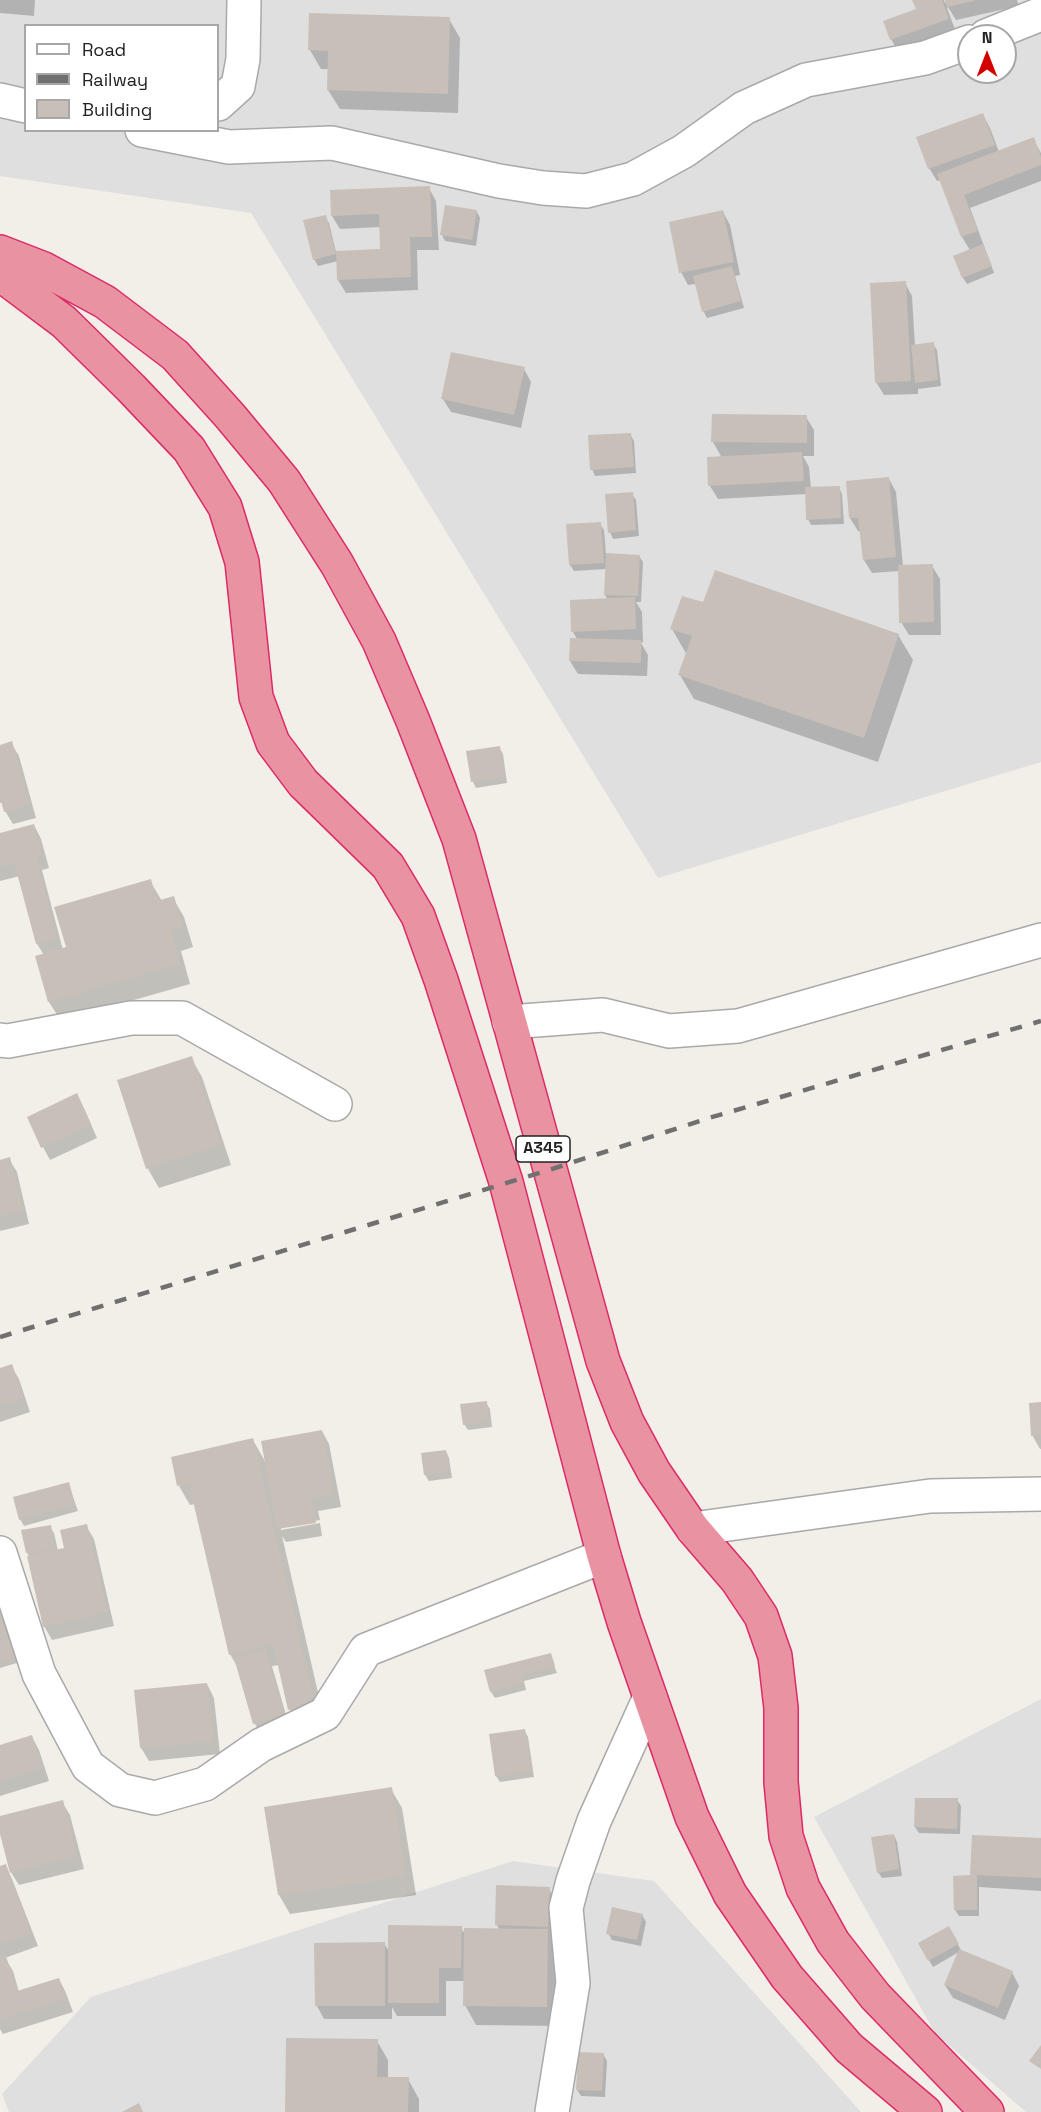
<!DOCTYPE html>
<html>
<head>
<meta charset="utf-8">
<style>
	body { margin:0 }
	#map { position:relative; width:1041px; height:2112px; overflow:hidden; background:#f2efe9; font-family:"Space Grotesk",sans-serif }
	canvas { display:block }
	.legend { position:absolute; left:24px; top:24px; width:195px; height:108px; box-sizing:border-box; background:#fff; border:2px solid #a7a7a7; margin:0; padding:8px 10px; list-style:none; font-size:18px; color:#222 }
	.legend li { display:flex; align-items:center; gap:12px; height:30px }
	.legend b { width:30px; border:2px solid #a7a7a7 }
	.north { position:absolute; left:957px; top:24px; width:60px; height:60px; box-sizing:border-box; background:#fff; border:2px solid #a7a7a7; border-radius:50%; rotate:0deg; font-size:16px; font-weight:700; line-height:24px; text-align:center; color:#222 }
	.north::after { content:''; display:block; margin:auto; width:21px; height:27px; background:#d40000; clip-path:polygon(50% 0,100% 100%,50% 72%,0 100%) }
</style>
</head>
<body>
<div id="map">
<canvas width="1041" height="2112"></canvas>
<ul class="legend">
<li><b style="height:8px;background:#fff"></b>Road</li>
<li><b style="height:8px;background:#707070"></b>Railway</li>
<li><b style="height:16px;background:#c7bfb8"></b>Building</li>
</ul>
<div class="north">N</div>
</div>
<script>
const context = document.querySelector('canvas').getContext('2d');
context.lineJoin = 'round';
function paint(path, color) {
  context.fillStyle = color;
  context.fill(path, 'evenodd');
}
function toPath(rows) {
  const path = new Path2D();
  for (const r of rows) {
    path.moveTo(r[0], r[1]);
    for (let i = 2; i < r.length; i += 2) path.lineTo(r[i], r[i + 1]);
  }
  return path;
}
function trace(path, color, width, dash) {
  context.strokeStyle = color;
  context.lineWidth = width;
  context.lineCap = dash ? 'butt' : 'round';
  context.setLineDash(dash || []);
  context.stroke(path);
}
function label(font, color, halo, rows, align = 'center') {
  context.font = font + ' "Space Grotesk",sans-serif';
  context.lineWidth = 6;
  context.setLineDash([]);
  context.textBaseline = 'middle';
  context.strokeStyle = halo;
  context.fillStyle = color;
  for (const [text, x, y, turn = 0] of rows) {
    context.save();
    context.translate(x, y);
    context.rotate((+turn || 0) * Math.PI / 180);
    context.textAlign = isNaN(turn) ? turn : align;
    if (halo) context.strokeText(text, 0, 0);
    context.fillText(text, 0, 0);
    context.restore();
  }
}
paint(toPath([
	[0,0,1041,0,1041,762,658,878,251,213,0,176],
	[26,26,218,26,218,130,26,130],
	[969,36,1005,36,1005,72,969,72],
	[1041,1699,1041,2112,1026,2112,935,2033,814,1817],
	[513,1861,654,1881,861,2112,9,2112,2,2094,91,1997]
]), '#e0dfdf');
paint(toPath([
	[0,0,35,0,34,16,0,13],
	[914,0,944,0,945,3,947,2,947,0,1017,0,1019,6,956,20,948,7,947,8,956,32,899,53,891,39,918,10],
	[449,19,460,38,458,113,340,109,328,90,329,69,321,69,310,50],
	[983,115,990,128,999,152,1033,139,1041,153,1041,181,970,208,994,273,967,284,963,278,970,250,962,237,941,180,937,181,929,168],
	[429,188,436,201,439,250,417,250,418,290,346,293,338,280,338,261,318,266,314,259,325,217,329,223,336,252,382,250,381,227,340,229,332,216],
	[477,212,480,218,476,246,445,241,442,235],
	[723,212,730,225,740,275,735,276,744,308,707,318,704,312,696,284,688,285,681,272],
	[905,283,912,296,915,346,933,344,937,350,941,386,918,389,918,394,884,395,876,382],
	[524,369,531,382,521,428,451,412,443,399],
	[806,417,814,430,814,456,803,456,809,467,811,489,839,488,842,494,844,524,811,525,808,519,807,494,718,499,710,486,722,458,713,442],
	[630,434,634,441,636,473,595,476,592,469],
	[889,479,896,492,903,566,932,566,940,579,941,635,909,635,901,622,900,571,872,573,864,560,861,531,858,531,850,518],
	[632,494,636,500,639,536,613,539,610,532],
	[600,524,604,530,606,555,639,556,643,562,641,602,636,602,642,612,643,642,641,643,648,655,647,676,578,674,570,661,577,639,573,632,608,600,605,595,606,569,574,571,570,565,568,525],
	[704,604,898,635,913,660,878,762,694,699,680,675,687,655,672,629],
	[11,743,19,756,36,818,13,824,5,811,3,802,0,803,0,746],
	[499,747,503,754,507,783,476,788,473,782],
	[34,825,41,839,49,868,42,870,63,950,150,881,162,901,173,898,184,917,193,947,181,951,190,984,61,1021,49,1002,37,957,44,955,37,944,20,876,0,881,0,834],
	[191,1058,202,1077,231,1165,159,1188,148,1169,119,1081],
	[84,1108,97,1138,50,1160,43,1147],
	[9,1159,17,1172,29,1224,0,1231,0,1161],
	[11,1366,19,1379,30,1412,0,1422,0,1370],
	[486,1403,490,1409,492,1427,468,1430,464,1424],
	[1041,1404,1041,1449,1040,1449,1032,1435],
	[322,1431,329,1444,341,1507,318,1511,320,1520,281,1527,281,1530,320,1523,322,1536,286,1542,282,1536,325,1723,301,1729,290,1709,280,1665,272,1666,290,1729,262,1737,255,1724,239,1670,230,1654,195,1504,190,1505,179,1486,253,1440,266,1463],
	[446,1451,449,1458,452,1478,429,1481,425,1475,423,1454],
	[68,1483,78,1511,24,1526,20,1519],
	[86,1526,94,1539,114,1626,52,1640,44,1626,30,1557,27,1553,50,1527,54,1533,58,1551,66,1549],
	[0,1612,11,1632,20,1662,0,1668],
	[550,1655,557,1673,524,1681,526,1690,495,1698,491,1692],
	[207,1684,214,1698,220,1754,149,1761,141,1748],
	[524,1730,528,1737,534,1777,500,1782,496,1776,490,1736],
	[32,1737,39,1750,49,1781,0,1796,0,1747],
	[391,1789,402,1808,416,1895,290,1914,279,1895],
	[957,1800,961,1806,960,1834,919,1833,915,1827],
	[62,1802,70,1815,84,1869,19,1885,12,1874,0,1828,0,1818],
	[894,1835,897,1842,902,1876,882,1878,878,1872],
	[1041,1839,1041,1891,979,1887,979,1916,959,1916,955,1910,973,1877],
	[5,1866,12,1879,38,1946,5,1958,13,1971,19,1992,59,1979,66,1993,73,2012,3,2034,0,2029,0,1868],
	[549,1889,556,1902,555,1940,552,1939,558,1950,557,2026,476,2025,465,2005,465,1981,446,1981,446,2016,397,2016,392,2007,392,2019,324,2019,317,2006,316,1944,384,1943,390,1953,461,1928,466,1936,500,1930,496,1924],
	[642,1915,646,1922,641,1946,612,1940,608,1933],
	[949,1928,962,1952,1012,1972,1019,1986,1005,2020,953,1998,945,1985,959,1952,933,1967,920,1944],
	[377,2041,388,2060,388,2079,408,2079,419,2099,419,2112,286,2112],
	[603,2054,607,2061,605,2097,581,2096,577,2090]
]), '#0003');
paint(toPath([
	[912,0,942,0,949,19,890,40,883,21,916,9],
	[945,0,974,0,974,1,947,7],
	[309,13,450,17,448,94,327,90,328,51,308,50],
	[983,113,995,145,928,169,916,137],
	[1034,137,1041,157,1041,165,964,195,978,231,961,237,937,174],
	[430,186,432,237,410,237,411,277,337,280,336,251,380,249,379,214,331,216,330,190],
	[445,205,477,210,472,240,440,235],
	[723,210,734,262,679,273,669,222],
	[326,215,336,254,313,260,303,220],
	[983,244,992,266,962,278,953,256],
	[732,266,741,301,702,312,693,276],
	[906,281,911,381,875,383,870,283],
	[934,342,938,380,915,383,911,345],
	[451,352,525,367,514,415,441,399],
	[712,414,807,415,807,443,711,442],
	[631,433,634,467,590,470,588,435],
	[802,452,804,481,708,486,707,457],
	[889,477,896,557,863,560,858,518,849,518,846,481],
	[840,486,841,518,806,520,805,487],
	[633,492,636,530,608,533,605,494],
	[601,522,604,563,569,565,566,524],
	[606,553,640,555,638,596,604,595],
	[933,564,934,622,899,623,898,565],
	[715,570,899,634,864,738,678,675,692,636,670,629,682,596,703,602],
	[635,597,636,629,571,632,570,600],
	[570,638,641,640,641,663,569,661],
	[12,741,30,804,4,812,0,797,0,745],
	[500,746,505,777,471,782,466,751],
	[34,824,42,854,36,856,57,939,36,944,14,862,0,866,0,833],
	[151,879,157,901,174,896,183,927,171,931,180,964,48,1002,35,956,66,947,54,907],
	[192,1056,221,1145,146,1169,117,1080],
	[77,1093,91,1124,41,1148,27,1117],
	[10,1157,23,1211,0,1216,0,1160],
	[12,1364,24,1398,0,1406,0,1368],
	[487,1401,489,1421,463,1425,460,1404],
	[1041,1402,1041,1435,1031,1436,1029,1403],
	[322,1430,334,1494,311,1498,316,1523,277,1529,261,1441],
	[253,1438,315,1704,288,1710,273,1644,229,1655,189,1484,177,1486,171,1457],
	[446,1450,449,1472,424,1475,421,1453],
	[69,1482,75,1504,19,1520,13,1497],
	[87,1524,107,1612,43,1627,27,1556,64,1548,60,1530],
	[51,1525,55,1548,26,1553,21,1530],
	[0,1613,7,1636,0,1638],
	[11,1636,18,1656,0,1661,0,1640],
	[265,1649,284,1715,253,1724,234,1658],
	[551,1653,555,1666,522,1675,524,1684,490,1692,484,1670],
	[207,1683,214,1741,140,1748,134,1690],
	[525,1729,532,1771,495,1776,489,1734],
	[32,1735,42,1768,0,1781,0,1745],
	[392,1787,406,1876,278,1895,264,1807],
	[915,1798,958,1798,957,1829,914,1827],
	[63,1800,77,1856,10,1873,0,1834,0,1816],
	[894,1834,899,1869,877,1873,871,1837],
	[972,1835,1041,1838,1041,1878,977,1875,977,1910,954,1910,953,1876,970,1875],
	[6,1864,31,1933,0,1944,0,1866],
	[496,1885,550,1887,548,1927,495,1925],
	[612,1907,643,1914,637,1940,606,1934],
	[388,1925,462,1926,461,1968,439,1968,439,2003,388,2003],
	[949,1926,959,1944,928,1961,918,1943],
	[464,1928,548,1929,547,2007,463,2006],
	[385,1942,385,2006,315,2006,314,1943],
	[959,1949,1013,1971,998,2008,944,1985],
	[6,1956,17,1991,59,1978,66,1999,0,2020,0,1958],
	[286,2038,378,2039,377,2077,409,2077,408,2112,285,2112],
	[1041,2045,1041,2069,1029,2061],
	[578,2052,604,2053,602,2091,576,2090],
	[139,2103,143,2112,122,2112]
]), '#c7bfb8');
const street = toPath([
	[986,36,1041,14],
	[0,100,26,106],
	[218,104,238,86,243,59,244,0],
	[142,130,229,147,332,143,499,181,543,188,586,191,633,179,684,151,744,108,806,80,925,58,969,42],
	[509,1022,603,1015,669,1031,738,1026,1041,940],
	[0,1040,8,1041,131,1018,182,1018,335,1104],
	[693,1529,930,1496,1041,1494],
	[0,1553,39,1674,88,1766,120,1790,155,1798,205,1784,261,1745,325,1714,366,1650,604,1556],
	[552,2112,573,1983,566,1908,573,1881,594,1821,650,1697]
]);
const highway = toPath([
	[0,252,44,269,105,302,175,355,230,416,284,481,337,564,379,641,413,721,459,839,603,1361,627,1422,654,1472,693,1529,737,1580,761,1616,775,1656,781,1708,781,1782,786,1836,803,1888,833,1942,875,1996,987,2112],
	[0,274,64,322,131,388,189,449,225,507,242,562,256,697,273,743,303,783,388,866,418,916,441,980,506,1182,604,1556,624,1622,692,1817,730,1894,787,1977,849,2048,925,2112]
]);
trace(street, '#a9a9a9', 36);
trace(highway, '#dc2a67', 36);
trace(street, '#fff', 33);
trace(highway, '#e892a2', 33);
trace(toPath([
	[0,1337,549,1170,709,1118,1041,1021]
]), '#707070', 4.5, [12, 12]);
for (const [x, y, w] of [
	[543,1149,54]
]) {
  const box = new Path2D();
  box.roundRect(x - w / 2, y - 13, w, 26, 4.5);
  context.fillStyle = '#fff';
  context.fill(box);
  trace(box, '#222', 1.5);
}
label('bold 16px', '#222', null, [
	["A345",543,1149]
]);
</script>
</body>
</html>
